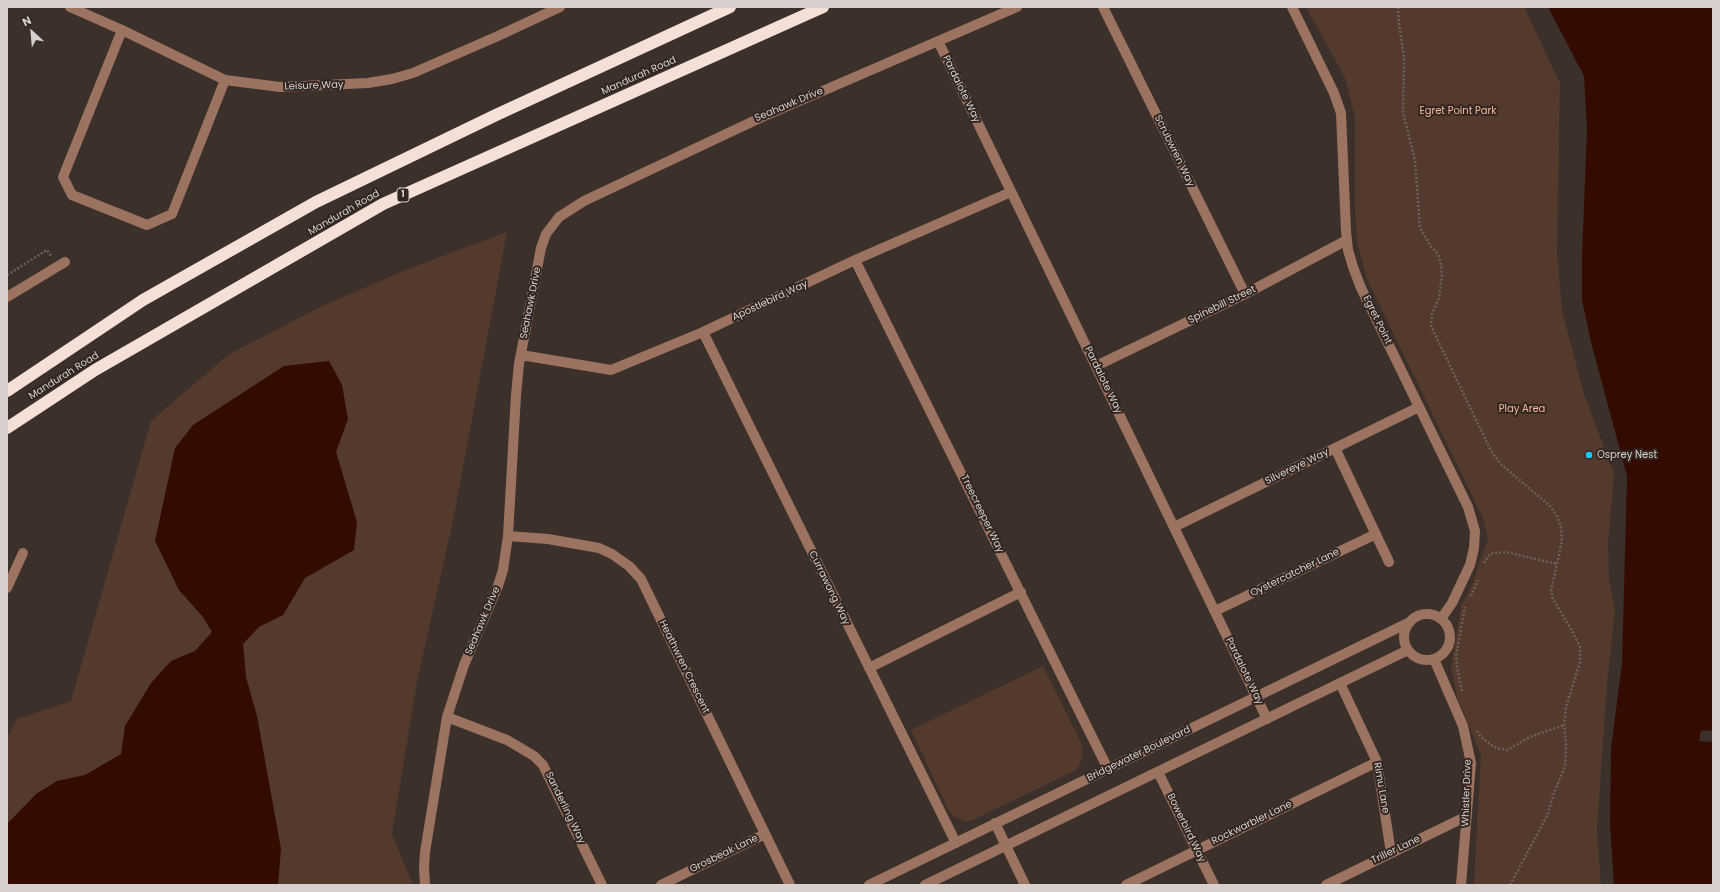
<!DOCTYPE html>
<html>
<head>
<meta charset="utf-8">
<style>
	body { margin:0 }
	#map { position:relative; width:1720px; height:892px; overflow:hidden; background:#3c302b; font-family:Poppins,sans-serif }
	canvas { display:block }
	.frame { position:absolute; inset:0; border:8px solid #d8d0cc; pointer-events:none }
	.north { position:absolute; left:12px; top:12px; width:40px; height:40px; -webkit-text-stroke:3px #322621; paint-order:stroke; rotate:334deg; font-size:11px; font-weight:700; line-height:16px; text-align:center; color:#d8d0cc }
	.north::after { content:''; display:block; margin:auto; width:14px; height:18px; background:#d8d0cc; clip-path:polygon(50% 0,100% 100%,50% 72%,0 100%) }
</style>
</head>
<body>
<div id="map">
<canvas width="1720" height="892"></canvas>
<div class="frame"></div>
<div class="north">N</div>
</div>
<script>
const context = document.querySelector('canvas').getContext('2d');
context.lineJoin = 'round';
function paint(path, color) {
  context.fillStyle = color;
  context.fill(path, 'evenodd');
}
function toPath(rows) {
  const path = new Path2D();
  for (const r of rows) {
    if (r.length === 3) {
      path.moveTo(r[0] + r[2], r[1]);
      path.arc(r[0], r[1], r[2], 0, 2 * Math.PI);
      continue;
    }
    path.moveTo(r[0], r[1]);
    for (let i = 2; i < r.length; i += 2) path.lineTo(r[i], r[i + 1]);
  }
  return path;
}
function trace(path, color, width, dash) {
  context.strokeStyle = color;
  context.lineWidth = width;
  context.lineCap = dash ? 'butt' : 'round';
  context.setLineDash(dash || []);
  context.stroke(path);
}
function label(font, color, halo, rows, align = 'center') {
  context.font = font + ' Poppins,sans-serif';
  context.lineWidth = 4;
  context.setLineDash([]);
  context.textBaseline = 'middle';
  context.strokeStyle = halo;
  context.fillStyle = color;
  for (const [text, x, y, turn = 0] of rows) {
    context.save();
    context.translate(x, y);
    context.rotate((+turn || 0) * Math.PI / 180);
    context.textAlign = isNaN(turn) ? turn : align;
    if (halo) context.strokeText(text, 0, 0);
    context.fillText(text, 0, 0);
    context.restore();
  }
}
paint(toPath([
	[1306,7,1524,7,1560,83,1557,250,1562,311,1584,394,1614,474,1608,545,1609,579,1615,610,1607,685,1597,830,1601,885,1474,885,1481,755,1457,697,1451,667,1461,606,1471,587,1488,539,1483,518,1367,279,1357,242,1355,202,1355,117,1345,78],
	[507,232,453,521,417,682,392,834,413,885,7,885,7,738,17,719,71,701,151,421,228,355,322,306,408,269],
	[1043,666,1082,745,1083,752,1080,765,1076,770,973,820,966,822,953,816,949,811,911,730]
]), '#54392d');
paint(toPath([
	[1548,7,1713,7,1713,730,1701,731,1699,741,1713,742,1713,885,1614,885,1610,823,1611,749,1622,664,1627,476,1591,342,1582,300,1582,257,1587,128,1584,76],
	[329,361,342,385,348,419,336,452,357,522,354,550,305,578,283,615,259,627,243,644,246,677,257,716,281,849,278,885,9,885,7,881,7,824,36,794,57,781,85,775,121,754,125,726,151,683,171,661,195,651,212,632,203,617,179,590,155,541,175,448,193,425,284,366]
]), '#330b00');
trace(toPath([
	[1398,7,1399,24,1404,57,1403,112,1415,161,1420,228,1432,248,1438,254,1441,264,1442,276,1439,298,1432,314,1431,326,1492,453,1502,465,1550,506,1557,516,1561,527,1562,541,1551,591,1553,599,1571,629,1580,647,1580,662,1566,707,1564,725,1566,744,1565,767,1555,790,1547,816,1510,885],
	[7,275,47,250,52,257],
	[1484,563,1490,554,1506,552,1557,564],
	[1471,596,1478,580],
	[1462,691,1457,667,1456,656,1465,607],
	[1477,731,1481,737,1494,747,1507,750,1530,737,1564,725]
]), '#6c615d', 2.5, [2, 2]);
trace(toPath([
	[70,7,122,30,225,80,280,87,368,83,392,79,413,73,498,36,560,7],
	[1103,7,1245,294],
	[1292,7,1334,93,1341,113,1346,231,1348,250,1353,267,1361,288,1468,507,1475,531,1474,548,1470,565,1452,603,1441,619],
	[122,30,63,177,72,195,147,225,172,214,225,80],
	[938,41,1267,719],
	[855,260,1108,769],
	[7,297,65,262],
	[703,332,956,843],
	[521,355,611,370,703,332,855,260,1011,192],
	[1096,366,1245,294,1347,240],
	[1335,448,1389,562],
	[1174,527,1419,407],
	[508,536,548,539,599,548,612,554,629,566,641,579,790,885],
	[7,588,23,553],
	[1215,611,1376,534],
	[1427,637,23],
	[1434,659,1463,726,1471,763,1461,885],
	[869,668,1021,592],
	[1340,683,1377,762,1391,853],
	[447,717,507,740,534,756,543,765,602,885],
	[1158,772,1214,885],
	[995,823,1025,885],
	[425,885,424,867,425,852,447,717,464,665,498,586,503,570,508,536,516,395,519,364,541,248,546,234,559,217,584,201,760,118,1017,7],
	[661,885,765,834],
	[869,885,1410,622],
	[925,885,1408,650],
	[1126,885,1377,762],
	[1326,885,1467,816]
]), '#9c7361', 10);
trace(toPath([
	[7,391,143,300,316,202,496,115,730,7],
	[7,428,95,370,383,204,823,7]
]), '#f5e0d8', 12);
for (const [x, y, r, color] of [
	[1589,455,4,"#18cafc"]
]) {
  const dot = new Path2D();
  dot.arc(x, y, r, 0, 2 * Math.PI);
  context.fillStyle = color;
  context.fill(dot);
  trace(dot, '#322621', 1.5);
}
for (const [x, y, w] of [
	[403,195,12]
]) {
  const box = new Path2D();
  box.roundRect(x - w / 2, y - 7, w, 14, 3);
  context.fillStyle = '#322621';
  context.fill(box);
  trace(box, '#d8d0cc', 1);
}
label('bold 9px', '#d8d0cc', null, [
	["1",403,195]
]);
label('10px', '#d8d0cc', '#322621', [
	["Mandurah Road",639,76,-24],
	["Leisure Way",314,86,-2],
	["Pardalote Way",961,89,64],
	["Seahawk Drive",789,105,-23],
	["Scrubwren Way",1174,151,64],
	["Mandurah Road",344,213,-30],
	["Apostlebird Way",770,301,-25],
	["Seahawk Drive",531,303,-79],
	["Spinebill Street",1222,305,-26],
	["Egret Point",1377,320,64],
	["Mandurah Road",64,376,-32],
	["Pardalote Way",1103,380,64],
	["Silvereye Way",1297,467,-26],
	["Treecreeper Way",982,514,64],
	["Oystercatcher Lane",1295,573,-26],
	["Currawong Way",829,588,64],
	["Seahawk Drive",483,621,-67],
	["Heathwren Crescent",684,667,64],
	["Pardalote Way",1244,671,64],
	["Bridgewater Boulevard",1139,754,-26],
	["Rimu Lane",1381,788,80],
	["Whistler Drive",1467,793,-88],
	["Sanderling Way",565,808,64],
	["Rockwarbler Lane",1252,823,-26],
	["Bowerbird Way",1186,828,64],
	["Triller Lane",1396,850,-26],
	["Grosbeak Lane",724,854,-26]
]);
label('10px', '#f6b89e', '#322621', [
	["Egret Point Park",1458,111],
	["Play Area",1522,409]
]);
label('10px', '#d8d0cc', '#322621', [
	["Osprey Nest",1597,455]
], 'left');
</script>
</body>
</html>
